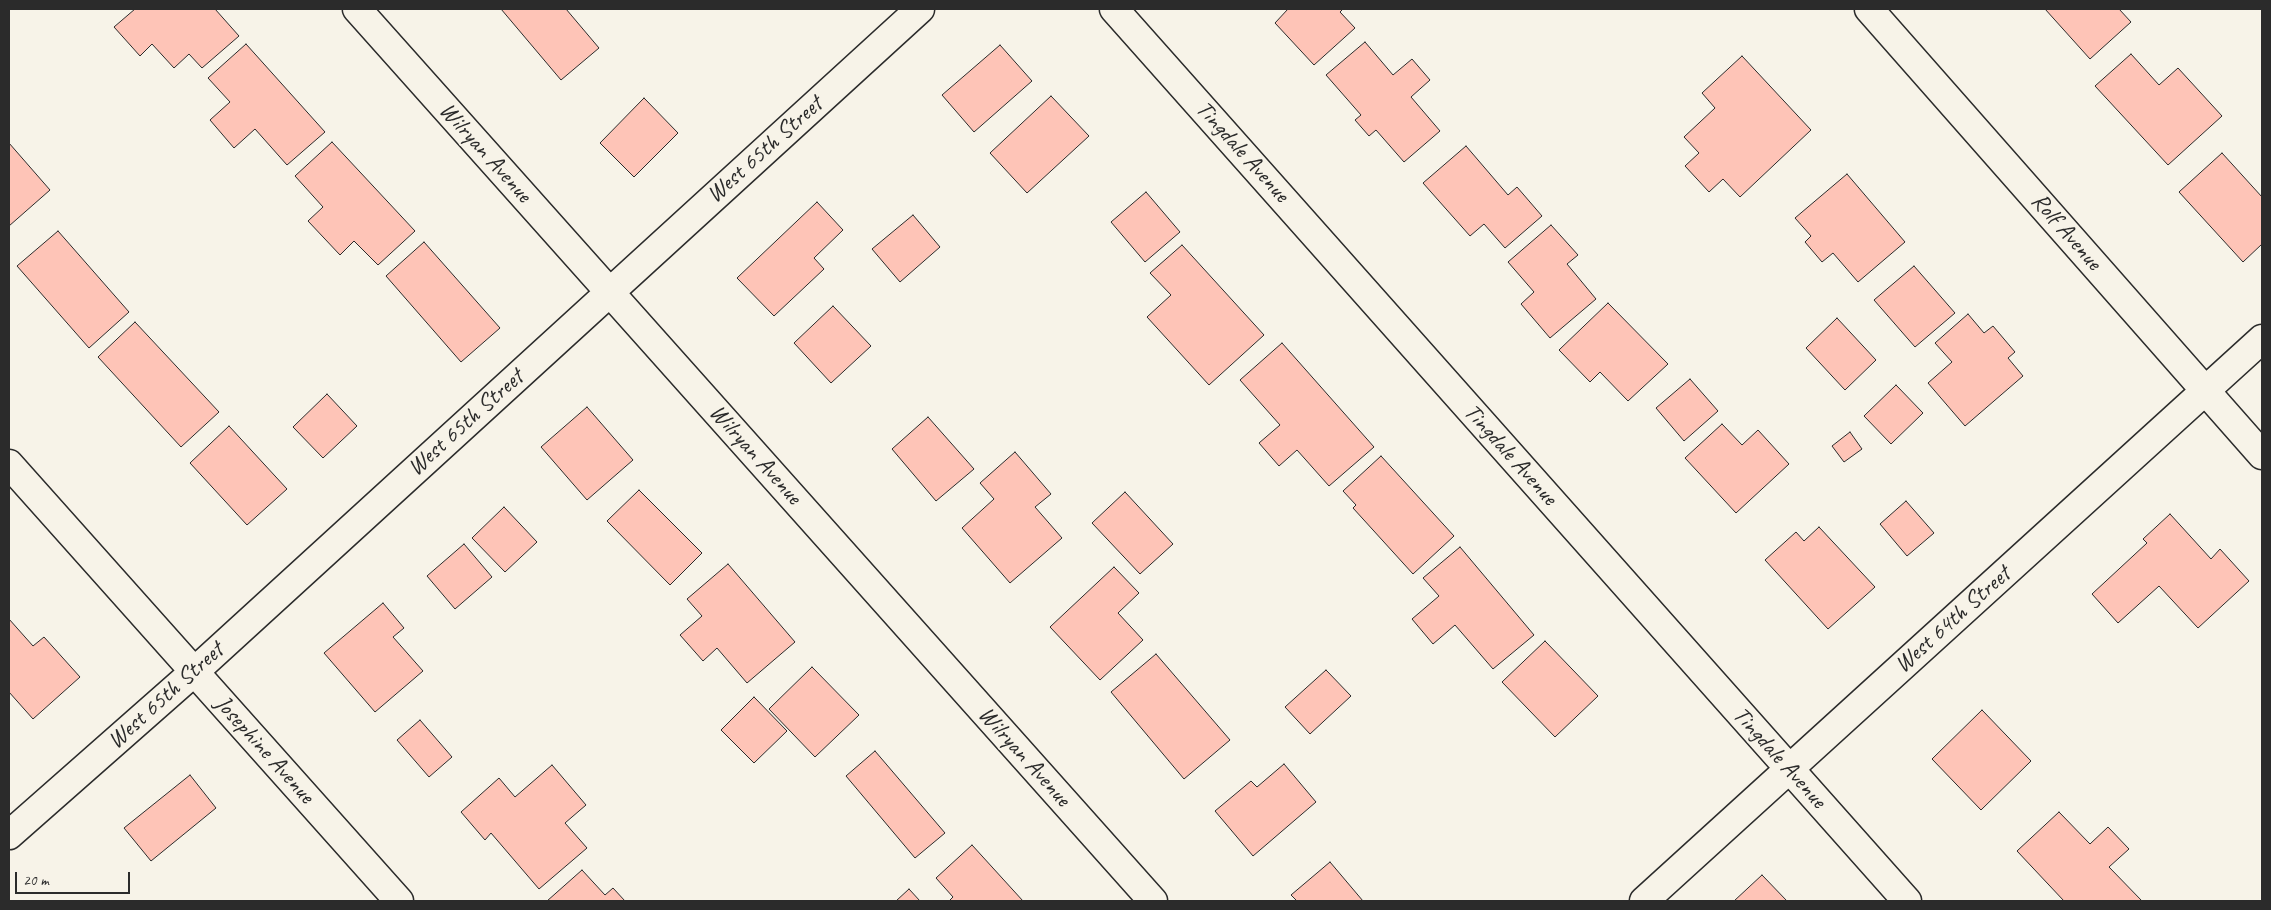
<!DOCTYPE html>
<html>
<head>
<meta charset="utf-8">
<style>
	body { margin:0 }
	#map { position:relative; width:2271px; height:910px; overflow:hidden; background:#f7f3e8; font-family:Caveat,sans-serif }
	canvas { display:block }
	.frame { position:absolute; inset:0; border:10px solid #2b2b2b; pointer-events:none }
	.scale { position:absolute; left:15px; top:872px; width:115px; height:22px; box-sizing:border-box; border:2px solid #2b2b2b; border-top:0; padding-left:6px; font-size:15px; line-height:18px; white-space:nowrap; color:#2b2b2b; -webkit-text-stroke:4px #f7f3e8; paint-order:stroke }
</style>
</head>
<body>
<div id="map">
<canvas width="2271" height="910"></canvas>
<div class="frame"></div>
<div class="scale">20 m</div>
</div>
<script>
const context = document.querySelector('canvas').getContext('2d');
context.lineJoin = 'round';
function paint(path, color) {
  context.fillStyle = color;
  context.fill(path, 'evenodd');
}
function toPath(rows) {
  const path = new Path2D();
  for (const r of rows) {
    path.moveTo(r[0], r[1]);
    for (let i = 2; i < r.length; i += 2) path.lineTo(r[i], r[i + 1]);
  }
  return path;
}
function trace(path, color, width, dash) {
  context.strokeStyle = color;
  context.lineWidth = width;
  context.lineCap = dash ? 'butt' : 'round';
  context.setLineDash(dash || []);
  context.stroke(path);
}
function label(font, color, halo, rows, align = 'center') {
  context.font = font + ' Caveat,sans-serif';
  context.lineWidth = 4;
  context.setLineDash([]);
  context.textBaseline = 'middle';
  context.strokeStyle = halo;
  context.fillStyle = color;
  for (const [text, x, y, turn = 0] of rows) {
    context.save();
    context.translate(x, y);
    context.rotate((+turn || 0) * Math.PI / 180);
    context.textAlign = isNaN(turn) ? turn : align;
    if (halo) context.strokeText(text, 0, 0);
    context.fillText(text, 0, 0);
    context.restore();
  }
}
const building = toPath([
	[135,9,215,9,239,36,202,68,189,54,174,68,152,44,140,56,114,27,135,9],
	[501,9,566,9,599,48,561,80,501,9],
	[1288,9,1343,9,1340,12,1355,28,1314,65,1275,23,1288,9],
	[2045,9,2119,9,2131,22,2090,59,2045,9],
	[1365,42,1393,75,1412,59,1430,80,1411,97,1440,131,1404,162,1376,130,1369,136,1355,120,1361,115,1326,75,1365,42],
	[246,44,325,132,287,165,255,129,234,148,210,120,230,102,208,78,246,44],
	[1000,45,1032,81,974,132,942,95,1000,45],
	[2131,54,2159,85,2178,68,2222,116,2168,165,2095,86,2131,54],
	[1742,56,1811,130,1740,197,1723,179,1709,192,1685,166,1699,153,1684,137,1715,108,1702,93,1742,56],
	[1051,96,1089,136,1027,193,990,153,1051,96],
	[644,98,678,133,634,177,600,143,644,98],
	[332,142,415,231,378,265,354,241,340,255,308,221,323,207,295,176,332,142],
	[9,143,50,190,9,226,9,143],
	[1466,146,1508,195,1517,187,1542,216,1505,248,1484,224,1470,236,1423,183,1466,146],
	[2222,153,2262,197,2262,244,2243,262,2179,192,2222,153],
	[1847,174,1905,242,1858,282,1833,253,1822,262,1805,242,1811,236,1795,218,1847,174],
	[1146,192,1180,232,1145,262,1111,222,1146,192],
	[817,202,843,230,814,258,824,269,774,316,737,278,817,202],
	[913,215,940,247,900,282,872,249,913,215],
	[1551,225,1578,255,1567,264,1596,299,1550,338,1521,304,1534,292,1508,262,1551,225],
	[58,231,129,312,89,348,17,266,58,231],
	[424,242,500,328,461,362,386,276,424,242],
	[1182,245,1264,335,1209,385,1147,317,1171,295,1150,273,1182,245],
	[1914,266,1955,313,1915,347,1874,300,1914,266],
	[1608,303,1668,364,1628,401,1600,372,1590,382,1559,350,1608,303],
	[833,306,871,346,831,383,794,343,833,306],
	[1968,314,1984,333,1993,326,2015,352,2008,358,2023,376,1965,426,1928,383,1952,362,1935,343,1968,314],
	[1837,318,1876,360,1845,390,1806,348,1837,318],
	[135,322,219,412,181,447,98,357,135,322],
	[1282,343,1374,447,1329,486,1297,450,1279,466,1259,443,1280,425,1240,380,1282,343],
	[1690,379,1718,411,1684,441,1656,408,1690,379],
	[1896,385,1923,413,1891,444,1864,416,1896,385],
	[327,394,357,426,323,458,293,427,327,394],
	[587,407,633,460,587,500,541,447,587,407],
	[928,417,974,469,936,501,892,449,928,417],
	[1722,424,1742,445,1758,430,1789,464,1736,513,1685,458,1722,424],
	[229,426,287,489,247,525,190,463,229,426],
	[1850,432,1862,449,1844,462,1832,446,1850,432],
	[1015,452,1051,494,1035,507,1062,538,1010,583,962,528,994,499,980,483,1015,452],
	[1381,456,1454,536,1413,574,1353,508,1356,505,1343,491,1381,456],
	[639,490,702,553,670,585,607,521,639,490],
	[1125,492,1173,544,1140,574,1092,523,1125,492],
	[1906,501,1934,533,1907,556,1880,524,1906,501],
	[504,507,537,542,505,572,472,538,504,507],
	[2170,514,2211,559,2220,549,2249,581,2198,628,2159,586,2118,623,2092,594,2147,543,2143,539,2170,514],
	[1819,527,1875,587,1828,629,1765,560,1796,532,1804,541,1819,527],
	[464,544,492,577,455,609,427,576,464,544],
	[1460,547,1534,635,1493,669,1455,625,1433,644,1412,619,1439,596,1423,578,1460,547],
	[728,564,795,642,747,683,717,648,703,661,680,635,702,616,687,599,728,564],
	[1114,567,1139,593,1118,613,1143,640,1100,680,1050,627,1114,567],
	[383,603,404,628,393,637,423,671,375,712,324,653,383,603],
	[9,619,33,646,44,637,80,677,33,719,9,692,9,619],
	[1545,641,1598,696,1555,737,1502,682,1545,641],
	[1156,654,1230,740,1184,779,1111,692,1156,654],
	[812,667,859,715,815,757,769,709,812,667],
	[1326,670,1351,696,1310,734,1285,707,1326,670],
	[754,697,787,731,754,763,721,730,754,697],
	[1982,710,2031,761,1981,810,1932,759,1982,710],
	[420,720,452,757,429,777,397,740,420,720],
	[875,751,945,833,915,858,846,776,875,751],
	[1284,764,1316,802,1253,856,1215,811,1251,781,1257,787,1284,764],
	[552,765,586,805,565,823,587,848,539,889,491,833,485,840,461,812,499,778,515,797,552,765],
	[190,775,216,808,151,861,124,828,190,775],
	[2059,812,2090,844,2108,827,2129,849,2109,867,2142,901,2064,901,2017,851,2059,812],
	[972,845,1023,901,949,901,953,897,936,878,972,845],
	[1330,862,1363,901,1297,901,1291,895,1330,862],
	[582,870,605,895,613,888,625,901,547,901,582,870],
	[1762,875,1787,901,1734,901,1762,875],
	[909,889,920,901,896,901,909,889]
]);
paint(building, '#fec4b7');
trace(building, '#2b2b2b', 1);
const street = toPath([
	[357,9,1153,901],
	[1114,9,1907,901],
	[1869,9,2262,455],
	[9,464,399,901],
	[9,835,194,672,920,9],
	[1644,901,2262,339]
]);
trace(street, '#2b2b2b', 31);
trace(street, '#f7f3e8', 28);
label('24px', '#2b2b2b', '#f7f3e8', [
	["West 65th Street",765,150,-42],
	["Tingdale Avenue",1242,152,48],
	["Wilryan Avenue",485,153,48],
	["Rolf Avenue",2066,232,49],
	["West 65th Street",466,423,-42],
	["Wilryan Avenue",755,455,48],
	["Tingdale Avenue",1510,455,48],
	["West 64th Street",1953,620,-42],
	["West 65th Street",166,696,-42],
	["Josephine Avenue",264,750,48],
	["Wilryan Avenue",1024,757,48],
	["Tingdale Avenue",1779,758,48]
]);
</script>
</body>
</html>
